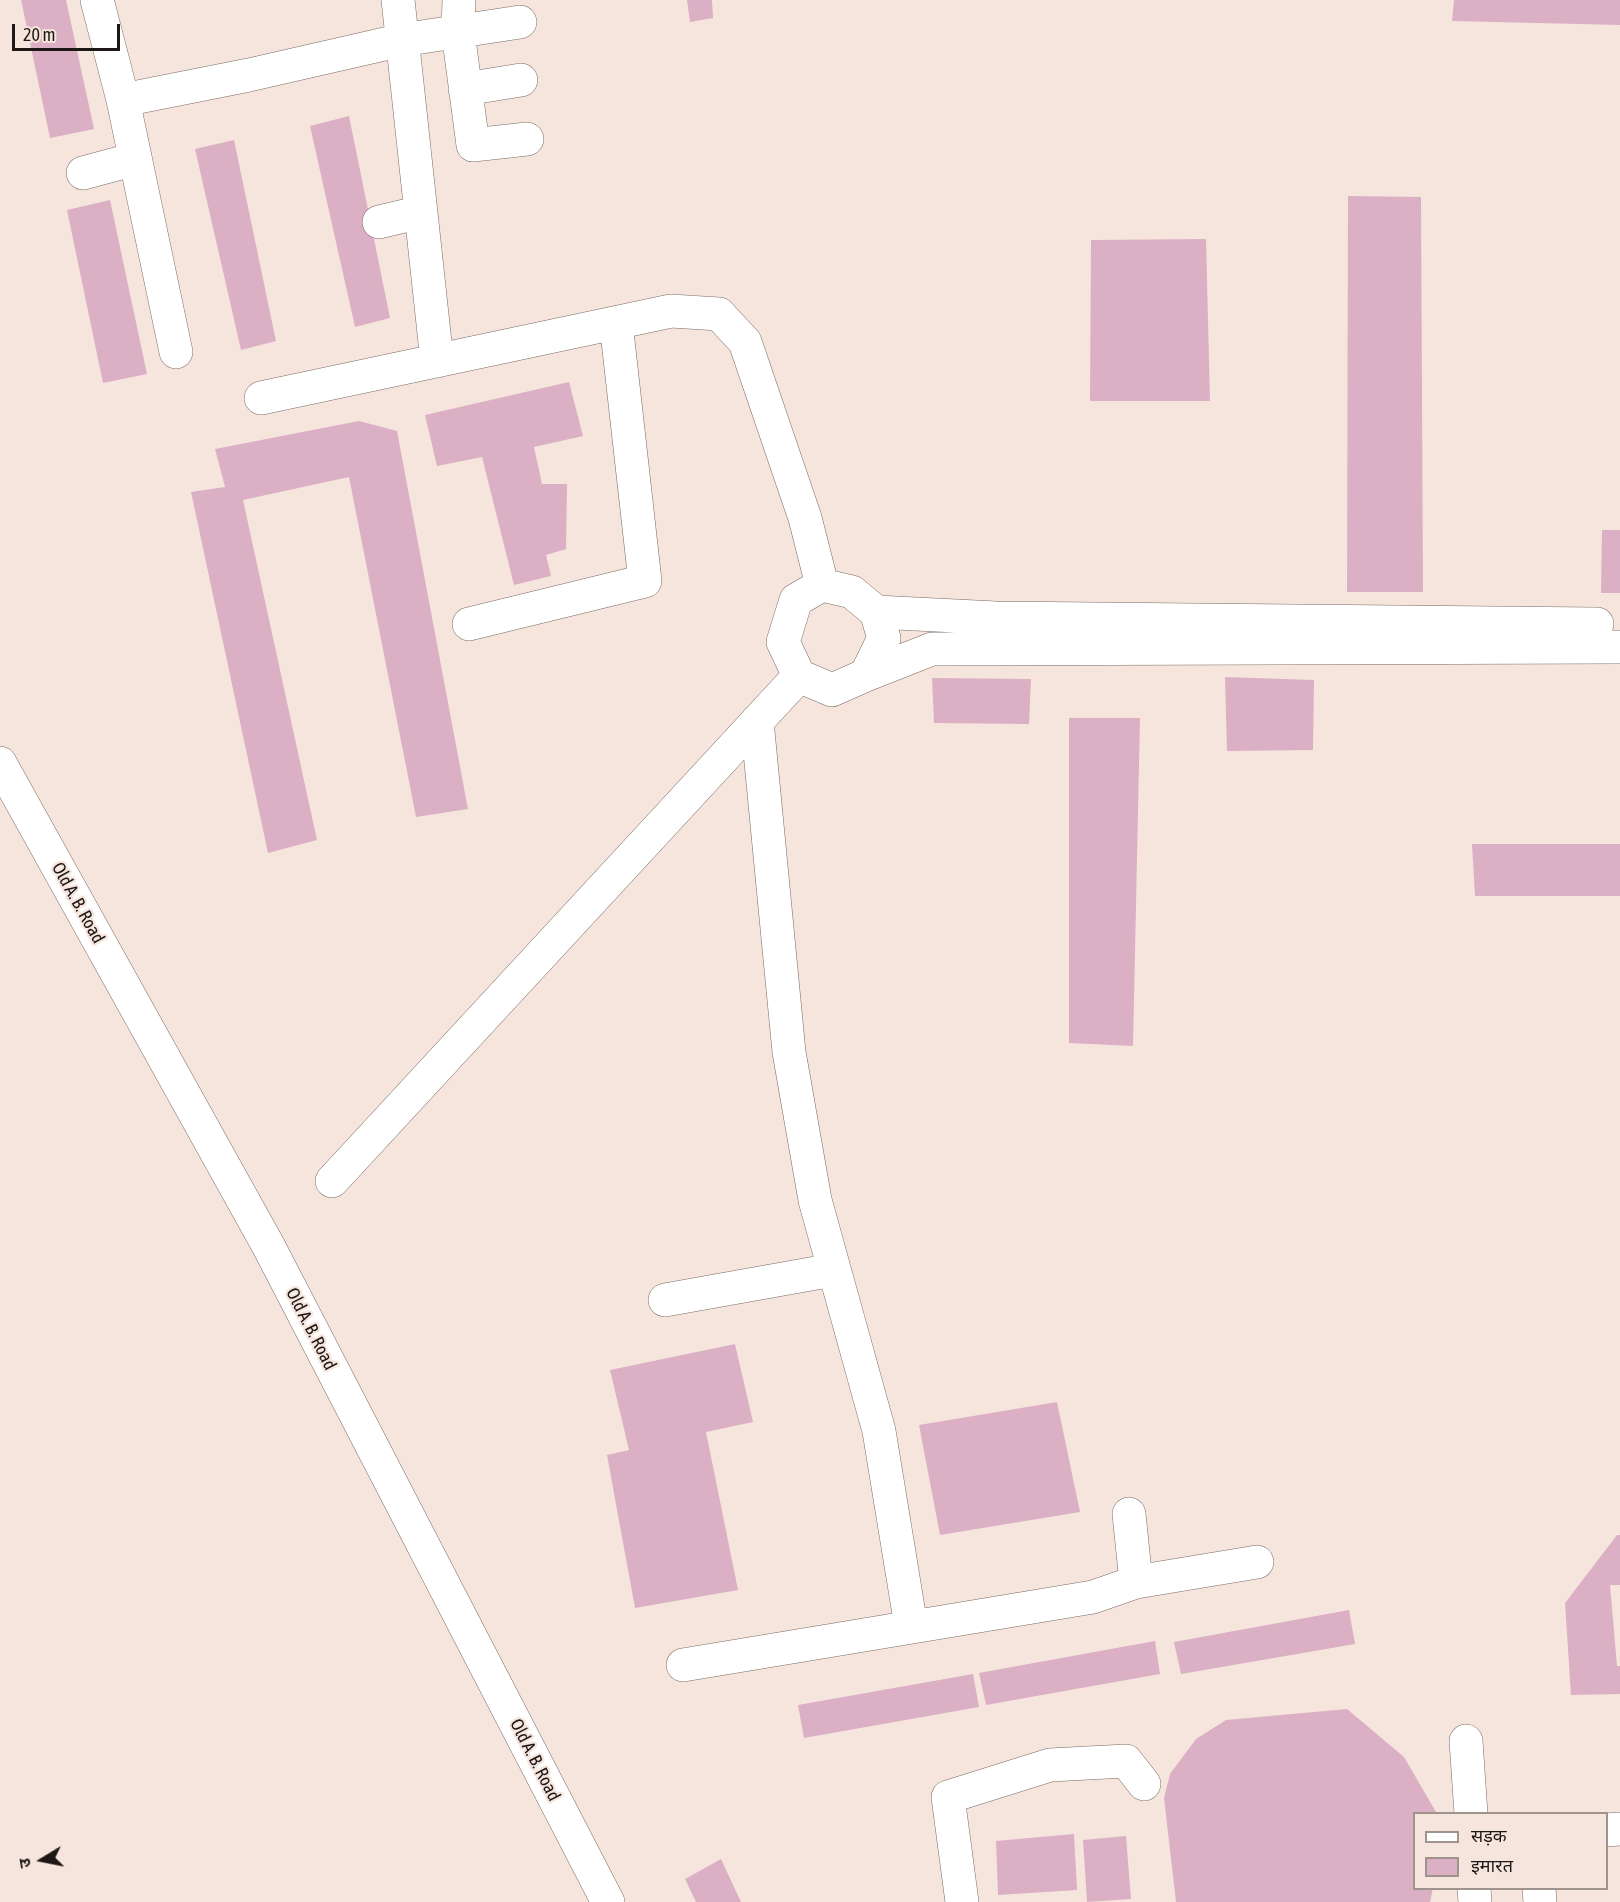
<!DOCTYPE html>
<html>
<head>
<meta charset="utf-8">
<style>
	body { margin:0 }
	#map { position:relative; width:1620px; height:1902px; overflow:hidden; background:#f6e5dd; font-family:"Asap Condensed","Noto Sans Devanagari",sans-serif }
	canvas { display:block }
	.legend { position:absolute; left:1413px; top:1812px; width:195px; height:78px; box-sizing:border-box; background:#f6e5dd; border:2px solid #9f938d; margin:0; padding:8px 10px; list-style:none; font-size:18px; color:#1d1815 }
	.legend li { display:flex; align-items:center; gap:12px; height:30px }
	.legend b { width:30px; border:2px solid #9f938d }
	.north { position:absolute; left:12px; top:1830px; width:60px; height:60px; -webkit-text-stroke:4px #f6e5dd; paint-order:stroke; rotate:260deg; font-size:16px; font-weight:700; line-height:24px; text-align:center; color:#1d1815 }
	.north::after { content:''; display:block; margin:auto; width:21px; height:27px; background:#1d1815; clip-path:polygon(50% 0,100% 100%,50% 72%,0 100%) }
	.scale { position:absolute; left:12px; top:24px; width:108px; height:27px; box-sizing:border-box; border:3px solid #1d1815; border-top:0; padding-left:8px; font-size:18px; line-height:21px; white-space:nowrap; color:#1d1815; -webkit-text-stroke:4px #f6e5dd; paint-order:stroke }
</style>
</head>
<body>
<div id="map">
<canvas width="1620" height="1902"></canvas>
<ul class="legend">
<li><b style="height:8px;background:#fff"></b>सड़क</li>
<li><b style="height:16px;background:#dbb0c5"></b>इमारत</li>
</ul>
<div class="north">उ</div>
<div class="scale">20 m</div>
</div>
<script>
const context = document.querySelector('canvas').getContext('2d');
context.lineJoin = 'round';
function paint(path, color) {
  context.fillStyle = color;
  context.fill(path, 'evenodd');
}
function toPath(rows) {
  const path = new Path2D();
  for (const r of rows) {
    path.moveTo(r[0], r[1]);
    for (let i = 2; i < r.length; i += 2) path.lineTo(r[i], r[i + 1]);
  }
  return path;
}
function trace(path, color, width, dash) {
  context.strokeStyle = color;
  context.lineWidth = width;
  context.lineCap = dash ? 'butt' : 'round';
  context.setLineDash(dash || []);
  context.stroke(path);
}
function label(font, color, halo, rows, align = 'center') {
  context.font = font + ' "Asap Condensed",sans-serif';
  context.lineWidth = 4.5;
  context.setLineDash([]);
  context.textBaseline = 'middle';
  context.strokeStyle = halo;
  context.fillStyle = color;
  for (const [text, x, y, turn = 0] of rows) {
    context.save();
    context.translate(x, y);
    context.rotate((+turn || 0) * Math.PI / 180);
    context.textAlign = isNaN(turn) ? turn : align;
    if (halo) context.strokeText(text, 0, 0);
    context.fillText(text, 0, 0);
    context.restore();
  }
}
paint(toPath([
	[21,0,66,0,94,129,50,138],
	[687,0,712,0,713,18,690,22],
	[1454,0,1620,0,1620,25,1452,21],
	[349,116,390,318,355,327,310,126],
	[234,140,276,341,241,350,195,149],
	[1348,196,1421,197,1423,592,1347,592],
	[110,200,147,374,103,383,67,210],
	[1206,239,1210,401,1090,401,1091,240],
	[569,382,583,436,534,447,542,484,567,484,566,549,546,555,551,576,514,585,482,457,437,466,425,415],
	[359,421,397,431,468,809,416,817,349,477,243,500,317,840,268,853,191,492,225,487,215,449],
	[1602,530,1620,530,1620,593,1601,593],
	[1225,677,1314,680,1313,750,1227,751],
	[932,678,1031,679,1029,724,934,723],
	[1069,718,1140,718,1133,1046,1069,1043],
	[1472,844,1620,844,1620,896,1475,896],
	[735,1344,753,1422,706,1432,738,1590,635,1608,607,1455,629,1450,610,1370],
	[1057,1402,1080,1512,940,1535,919,1425],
	[1617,1535,1620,1535,1620,1585,1610,1585,1617,1666,1620,1666,1620,1694,1571,1695,1565,1603],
	[1349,1610,1355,1644,1181,1674,1174,1642],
	[1155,1641,1160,1674,986,1705,979,1673],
	[973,1674,979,1707,804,1738,798,1705],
	[1347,1709,1404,1757,1436,1812,1414,1814,1414,1888,1433,1888,1430,1902,1176,1902,1164,1798,1170,1774,1196,1739,1226,1720],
	[1074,1834,1077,1890,998,1895,996,1841],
	[1126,1836,1131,1899,1087,1902,1083,1840],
	[721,1859,741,1902,696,1902,685,1879]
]), '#dbb0c5');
const minor = toPath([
	[97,0,123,100,176,352],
	[398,0,437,361],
	[459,0,458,32,473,145,527,139],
	[465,89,521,80],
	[123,100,249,75,402,40,520,22],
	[83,173,135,159],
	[379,222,421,212],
	[261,398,671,311,719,314,745,342,805,518,822,585],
	[822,585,852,592,876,612,884,638,866,675,832,690,799,676,783,642,796,600,822,585],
	[876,612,996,618,1597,624],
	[469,624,645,581,616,323],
	[866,675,932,649,1620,647],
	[757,721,789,1052,815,1200,879,1431,911,1626],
	[0,763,269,1247,608,1902],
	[332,1181,799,676],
	[665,1300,833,1270],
	[1129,1514,1136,1582],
	[683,1665,1093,1597,1136,1582,1257,1562],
	[1466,1741,1471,1814],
	[1606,1830,1620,1829],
	[1474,1888,1475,1902],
	[1539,1888,1540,1902],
	[962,1902,948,1797,1050,1765,1126,1761,1144,1784]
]);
trace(minor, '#796b64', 34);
trace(minor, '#fff', 33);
label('18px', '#1d1815', '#f6e5dd', [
	["Old A. B. Road",78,903,61],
	["Old A. B. Road",311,1329,63],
	["Old A. B. Road",535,1760,63]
]);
</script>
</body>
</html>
